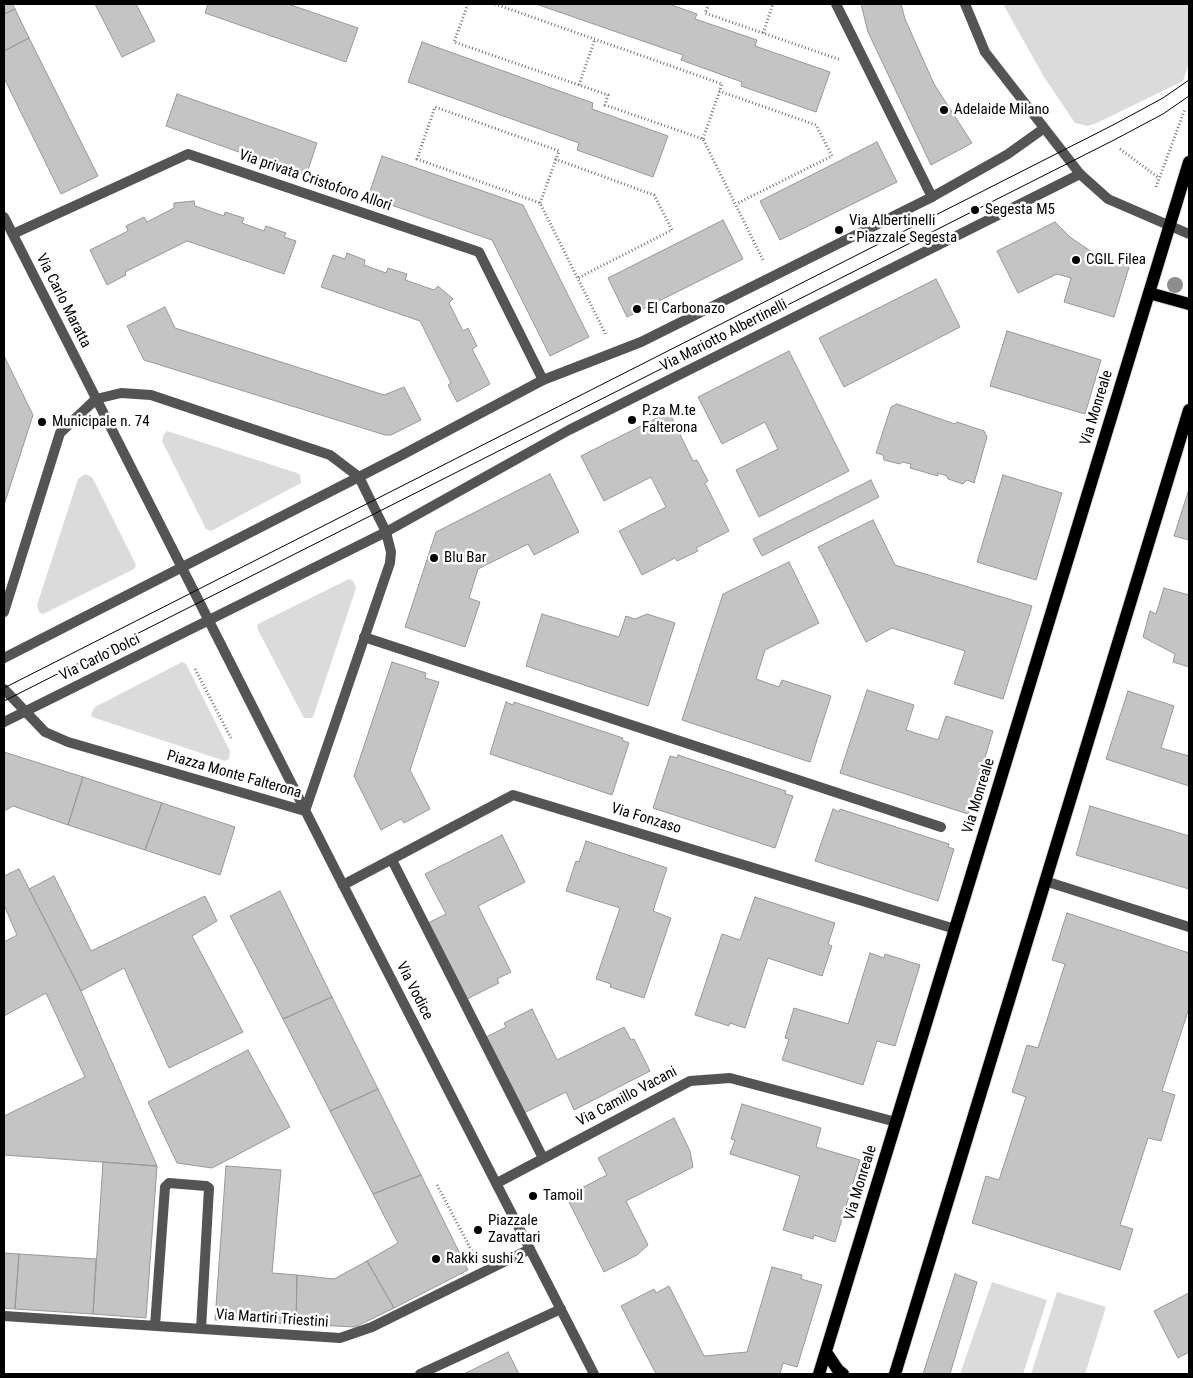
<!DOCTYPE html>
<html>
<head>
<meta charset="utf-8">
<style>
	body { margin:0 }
	#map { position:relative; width:1193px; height:1378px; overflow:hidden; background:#fff; font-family:"Roboto Condensed",sans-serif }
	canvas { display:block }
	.frame { position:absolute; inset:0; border:5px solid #000; pointer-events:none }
</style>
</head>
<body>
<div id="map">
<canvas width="1193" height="1378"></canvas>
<div class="frame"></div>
</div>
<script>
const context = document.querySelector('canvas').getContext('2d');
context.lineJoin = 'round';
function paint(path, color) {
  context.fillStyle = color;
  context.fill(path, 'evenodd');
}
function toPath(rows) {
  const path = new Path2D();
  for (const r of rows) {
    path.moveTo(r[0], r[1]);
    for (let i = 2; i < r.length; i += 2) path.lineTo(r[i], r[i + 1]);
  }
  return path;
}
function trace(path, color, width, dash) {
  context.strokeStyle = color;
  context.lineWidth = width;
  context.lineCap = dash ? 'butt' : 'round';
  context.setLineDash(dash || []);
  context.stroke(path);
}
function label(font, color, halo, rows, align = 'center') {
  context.font = font + ' "Roboto Condensed",sans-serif';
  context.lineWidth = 5;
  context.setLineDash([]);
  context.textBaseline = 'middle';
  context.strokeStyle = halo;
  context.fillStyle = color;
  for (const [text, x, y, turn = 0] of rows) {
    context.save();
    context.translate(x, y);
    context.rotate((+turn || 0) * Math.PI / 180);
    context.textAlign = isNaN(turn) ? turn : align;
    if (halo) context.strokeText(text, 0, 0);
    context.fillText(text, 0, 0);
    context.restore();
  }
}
paint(toPath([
	[1003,4,1189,4,1189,63,1183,81,1099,122,1088,126,1075,123,1044,77],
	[167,431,297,473,300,475,301,483,211,531,206,529,162,441,164,434],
	[85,474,92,477,136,565,134,569,43,614,39,612,37,605,78,479],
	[349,579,353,581,356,588,314,714,312,718,304,718,257,628,258,624],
	[182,662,186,664,230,751,229,759,225,761,92,717,91,714,95,707],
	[992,1282,1047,1300,1023,1374,960,1374],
	[1057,1292,1106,1307,1085,1374,1031,1374]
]), '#dbdbdb');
const building = toPath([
	[4,4,12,4,15,9,4,14,4,4],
	[95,4,136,4,155,41,122,57,95,4],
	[208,4,288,4,358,28,346,62,205,13,208,4],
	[536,4,669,4,697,14,695,19,757,40,755,46,830,72,816,112,741,86,742,82,681,60,683,55,536,4],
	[861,4,901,4,905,19,934,84,972,143,931,165,868,32,861,4],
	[15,9,29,38,4,51,4,14,15,9],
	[29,38,98,176,61,194,4,78,4,51,29,38],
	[422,42,593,103,592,109,668,136,653,177,577,150,579,143,408,82,422,42],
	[177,94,317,143,306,176,166,126,177,94],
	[877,142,897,182,780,240,760,201,877,142],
	[382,156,523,205,589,337,550,356,492,240,368,197,382,156],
	[194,201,195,206,224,216,225,212,244,218,242,223,264,231,266,226,286,233,284,237,296,241,284,274,187,241,125,272,126,275,107,285,90,250,128,231,126,226,144,217,147,222,174,208,174,203,194,201],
	[723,220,743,259,627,317,608,278,723,220],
	[1055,222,1070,237,1089,250,1129,267,1114,317,1064,302,1071,278,1057,274,1018,293,997,251,1055,222],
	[347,253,365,260,364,265,386,273,388,268,407,274,405,280,434,290,438,286,453,299,449,303,463,331,468,328,477,346,472,349,490,384,457,402,448,385,451,383,420,321,321,287,333,255,345,259,347,253],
	[936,279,960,327,844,387,819,338,936,279],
	[165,307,175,328,384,395,404,387,421,420,391,435,385,435,144,360,127,326,165,307],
	[1007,331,1101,360,1085,414,990,386,1007,331],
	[789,351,849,471,759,517,736,470,778,449,765,422,722,444,698,397,789,351],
	[4,356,33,415,4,505,4,356],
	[897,404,955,424,957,422,984,431,987,437,974,483,967,480,963,484,948,479,947,476,938,473,938,476,910,468,911,464,902,462,900,464,884,460,883,455,876,453,891,407,897,404],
	[669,412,693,461,697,460,708,481,705,483,729,531,696,548,698,551,677,561,675,558,642,575,619,531,666,507,651,477,604,501,581,456,669,412],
	[550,474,579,532,534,555,528,544,478,569,469,598,480,602,465,647,405,627,436,532,550,474],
	[1003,475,1062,493,1036,580,977,562,1003,475],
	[871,480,879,497,762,556,753,539,871,480],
	[1189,489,1189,540,1174,536,1189,489],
	[873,520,895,565,1032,606,1003,699,954,684,965,651,892,628,866,642,818,547,873,520],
	[789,562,819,623,765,650,756,679,779,687,782,680,831,696,810,762,682,720,723,594,789,562],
	[1164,588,1189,595,1189,667,1173,662,1175,654,1143,637,1150,611,1156,614,1164,588],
	[542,614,619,637,626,616,635,619,647,614,675,623,648,706,526,666,542,614],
	[392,662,426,673,425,678,439,682,410,770,430,809,404,823,401,819,381,830,354,776,392,662],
	[867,690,914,705,906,730,938,740,946,716,993,731,968,814,840,773,867,690],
	[1128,691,1174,706,1161,748,1189,756,1189,786,1106,759,1128,691],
	[506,702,513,705,514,702,623,738,622,740,629,743,612,795,490,754,506,702],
	[4,752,83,777,68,825,13,806,4,811,4,752],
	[678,755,786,791,785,794,793,796,775,848,653,808,670,756,677,758,678,755],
	[83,777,162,803,145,850,68,825,83,777],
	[162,803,235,827,220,875,145,850,162,803],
	[1090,806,1189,836,1189,889,1076,855,1090,806],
	[833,809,839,812,840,809,949,844,948,847,954,849,938,901,815,861,833,809],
	[502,835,525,882,478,906,511,972,497,979,499,983,467,999,428,923,446,914,425,874,502,835],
	[586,841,667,868,653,911,671,918,644,998,610,987,611,984,596,979,620,908,566,891,576,861,579,862,586,841],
	[19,869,81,991,157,1166,4,1155,4,1116,85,1077,46,993,4,1016,4,942,17,935,4,905,4,876,19,869],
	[54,876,91,951,205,896,217,921,192,936,243,1032,169,1068,124,968,81,991,29,889,54,876],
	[280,891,332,997,283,1019,230,916,280,891],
	[755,897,835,923,828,944,832,946,822,976,768,958,745,1028,730,1023,729,1026,695,1015,722,934,740,940,755,897],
	[1067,913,1189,953,1189,1008,1162,1091,1175,1095,1161,1141,1148,1138,1120,1225,1133,1229,1120,1270,972,1223,986,1176,999,1180,1026,1097,1012,1092,1027,1045,1038,1048,1065,964,1052,960,1067,913],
	[870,953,884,958,885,954,920,965,895,1046,877,1041,863,1085,782,1060,789,1039,785,1038,794,1008,848,1024,870,953],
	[332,997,378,1089,330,1111,283,1019,332,997],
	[532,1009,557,1060,624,1027,631,1040,634,1039,650,1071,574,1110,566,1092,524,1113,486,1037,506,1027,504,1023,532,1009],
	[248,1050,290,1127,212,1168,177,1163,148,1102,248,1050],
	[378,1089,421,1175,373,1194,330,1111,378,1089],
	[742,1104,821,1128,816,1147,860,1160,835,1242,814,1235,813,1239,783,1230,800,1176,730,1154,735,1140,731,1139,742,1104],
	[674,1118,690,1151,693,1167,626,1201,648,1245,637,1255,604,1272,566,1196,607,1175,598,1158,674,1118],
	[103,1162,157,1166,146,1318,93,1314,103,1162],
	[226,1166,281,1170,272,1273,297,1275,296,1324,215,1320,226,1166],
	[421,1175,468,1270,394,1308,367,1261,398,1243,373,1194,421,1175],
	[4,1253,19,1254,15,1309,4,1308,4,1253],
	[19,1254,96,1259,93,1314,15,1309,19,1254],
	[367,1261,394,1308,355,1327,296,1324,297,1275,334,1279,367,1261],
	[772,1267,802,1275,801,1279,822,1285,797,1367,783,1363,780,1374,656,1374,621,1306,654,1289,656,1293,669,1286,704,1356,747,1352,772,1267],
	[955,1274,977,1282,950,1374,923,1374,955,1274],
	[1189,1293,1189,1352,1178,1358,1154,1311,1189,1293],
	[508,1352,519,1374,464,1374,508,1352]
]);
paint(building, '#c4c4c4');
trace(building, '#989898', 1);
const primary = toPath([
	[1149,293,1189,304],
	[826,1352,838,1370,843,1374],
	[819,1374,1189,162],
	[895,1374,1189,410]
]);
trace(primary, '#dbdbdb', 14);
trace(toPath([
	[468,4,454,42,608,95,605,105,703,139,763,260],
	[495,4,722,84,703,139],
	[709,4,705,13,841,60],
	[763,33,773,4],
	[579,85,595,39],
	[719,91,816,125,832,156,736,204],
	[1120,149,1159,178],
	[555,159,654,195,672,230,578,278],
	[1156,187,1185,109],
	[540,203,559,151,435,107,417,159,540,203,606,335],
	[195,669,231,738],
	[437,1185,474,1255]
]), '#767676', 3, [1, 2.5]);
trace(toPath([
	[836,4,932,197],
	[13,234,188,154,479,252,543,380],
	[364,637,941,827],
	[392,860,543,1158],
	[343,885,513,795,955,929],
	[497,1183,690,1081,730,1078,896,1122],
	[4,1316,340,1338,372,1327,530,1249],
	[155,1326,165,1187,169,1183,206,1186,209,1188,201,1329],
	[420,1374,561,1309]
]), '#545454', 10);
trace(toPath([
	[4,217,343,885,594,1374],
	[4,612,60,433,96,399,121,393,151,395,330,455,359,477,386,532,391,552,390,563,305,811],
	[4,658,400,456,543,380,641,342,932,197,1008,154,1043,129],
	[4,689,45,732,68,742,305,811],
	[4,722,386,532,569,430,1080,174],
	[1045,881,1189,927]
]), '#545454', 10);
trace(toPath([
	[965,4,985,52,1080,174,1108,199,1189,234]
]), '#545454', 10);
trace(primary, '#000', 12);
trace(toPath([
	[4,688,1113,125,1163,98,1189,80],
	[4,701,1114,140,1163,114,1189,96]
]), '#000', 1);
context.fillStyle = '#8e8e8e';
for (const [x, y] of [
	[1175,285]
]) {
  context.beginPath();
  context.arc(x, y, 8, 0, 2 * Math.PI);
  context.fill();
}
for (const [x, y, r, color] of [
	[944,110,5,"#000"],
	[975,210,5,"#000"],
	[839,230,5,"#000"],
	[1076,260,5,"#000"],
	[637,309,5,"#000"],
	[632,420,5,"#000"],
	[42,422,5,"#000"],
	[434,558,5,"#000"],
	[533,1196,5,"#000"],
	[478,1230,5,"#000"],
	[436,1259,5,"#000"]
]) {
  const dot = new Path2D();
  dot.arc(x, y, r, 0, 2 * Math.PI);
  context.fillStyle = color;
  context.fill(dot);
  trace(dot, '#fff', 2);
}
label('15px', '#000', '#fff', [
	["Adelaide Milano",954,110],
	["Segesta M5",985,210],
	["Via Albertinelli",849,221],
	["- Piazzale Segesta",849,238],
	["CGIL Filea",1086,260],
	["El Carbonazo",647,309],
	["P.za M.te",642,411],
	["Falterona",642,428],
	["Municipale n. 74",52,422],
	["Blu Bar",444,558],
	["Tamoil",543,1196],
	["Piazzale",488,1221],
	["Zavattari",488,1238],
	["Rakki sushi 2",446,1259]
], 'left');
label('15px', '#000', '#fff', [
	["Via privata Cristoforo Allori",315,181,19],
	["Via Carlo Maratta",63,301,63],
	["Via Mariotto Albertinelli",724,336,-27],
	["Via Monreale",1097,408,-73],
	["Via Carlo Dolci",100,658,-26],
	["Piazza Monte Falterona",234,775,16],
	["Via Monreale",979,796,-73],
	["Via Fonzaso",646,819,17],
	["Via Vodice",414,991,63],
	["Via Camillo Vacani",627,1097,-28],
	["Via Monreale",861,1183,-73],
	["Via Martiri Triestini",272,1319,4]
]);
</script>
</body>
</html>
